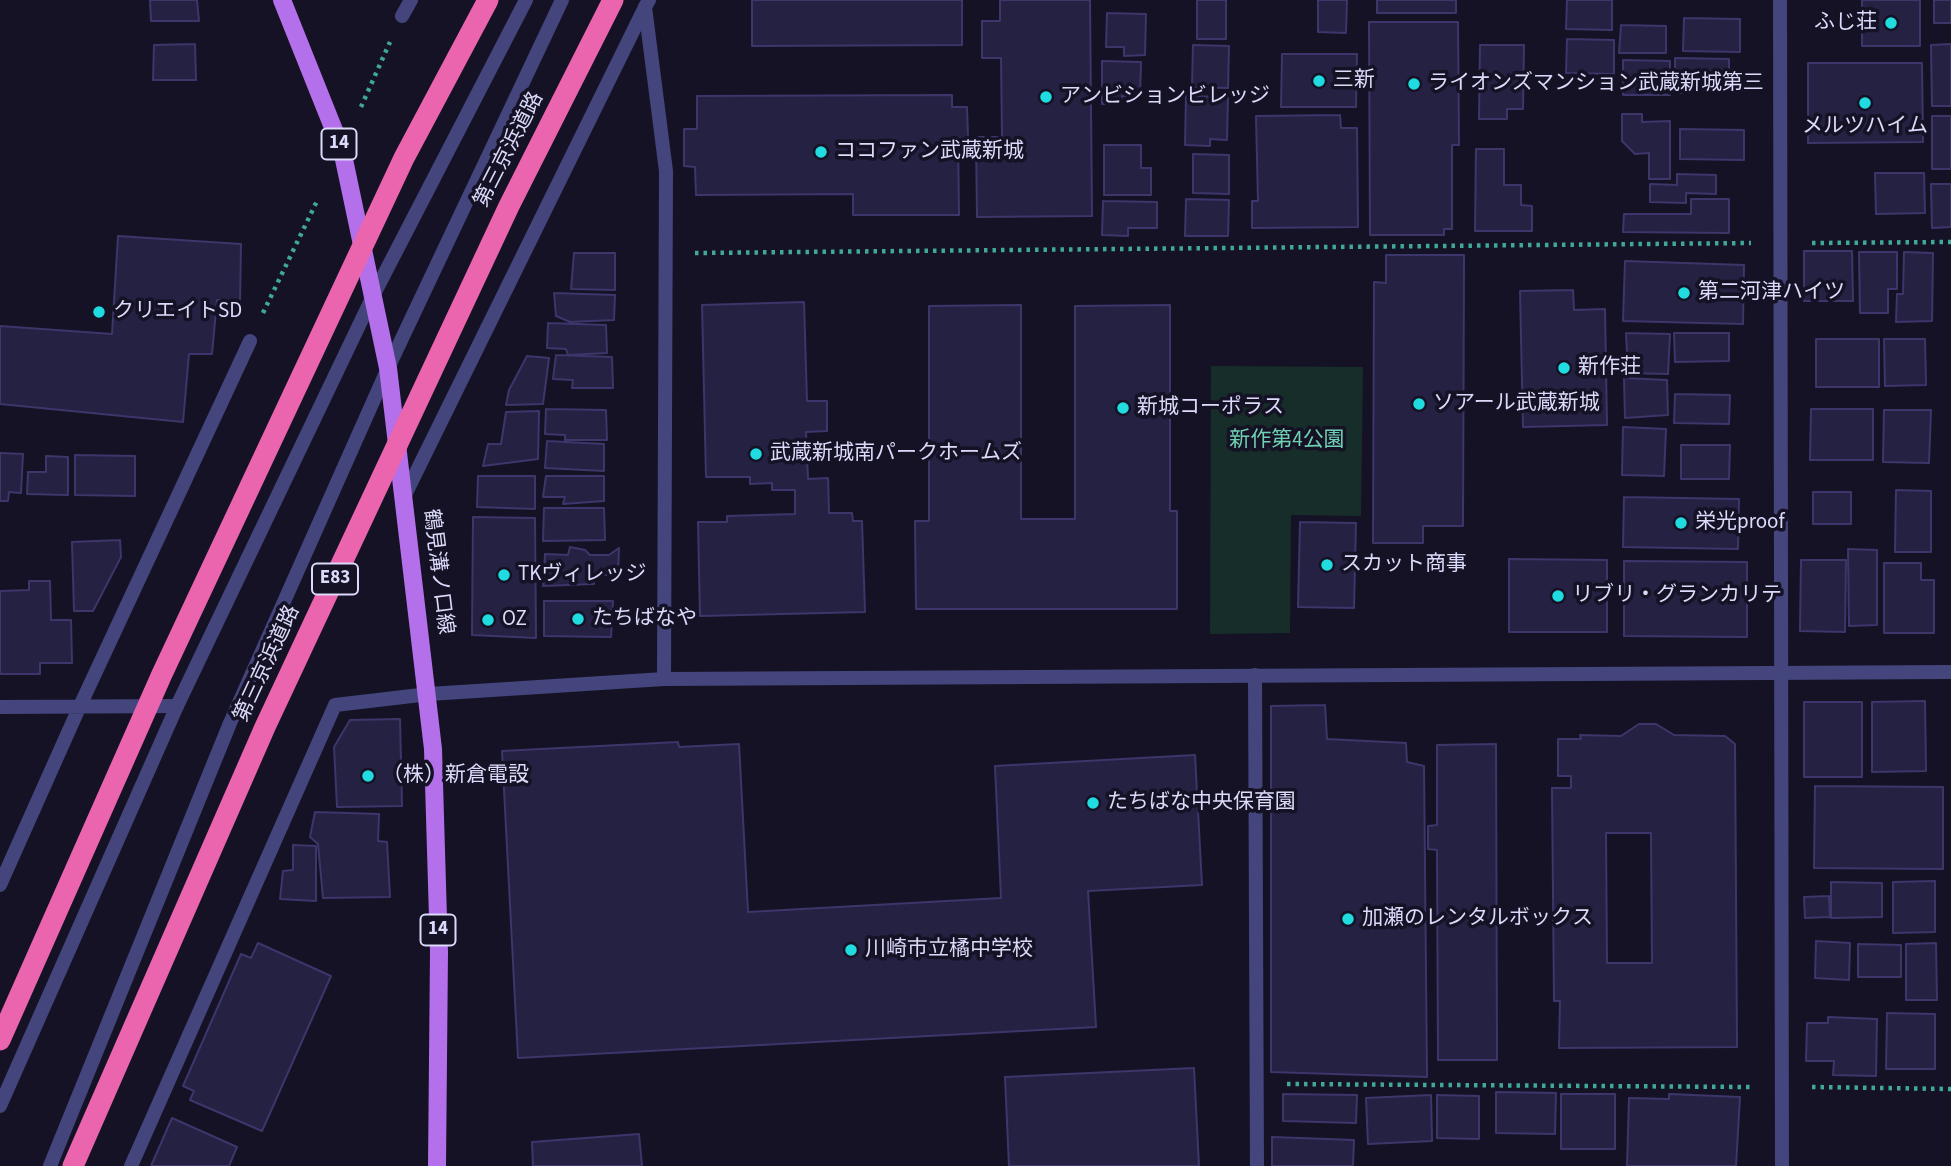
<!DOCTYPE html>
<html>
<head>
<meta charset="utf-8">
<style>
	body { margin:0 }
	canvas { display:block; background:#141224 }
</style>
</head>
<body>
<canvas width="1951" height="1166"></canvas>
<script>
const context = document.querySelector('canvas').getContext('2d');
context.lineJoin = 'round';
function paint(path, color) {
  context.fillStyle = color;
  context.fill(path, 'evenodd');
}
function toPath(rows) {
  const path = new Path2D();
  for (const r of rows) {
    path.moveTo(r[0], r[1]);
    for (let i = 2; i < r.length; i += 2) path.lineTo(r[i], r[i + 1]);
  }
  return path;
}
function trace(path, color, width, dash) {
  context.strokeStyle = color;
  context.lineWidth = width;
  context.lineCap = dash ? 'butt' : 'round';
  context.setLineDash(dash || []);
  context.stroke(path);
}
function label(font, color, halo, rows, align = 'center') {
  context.font = font + ' "Source Sans 3","Noto Sans JP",sans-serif';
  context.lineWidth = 7;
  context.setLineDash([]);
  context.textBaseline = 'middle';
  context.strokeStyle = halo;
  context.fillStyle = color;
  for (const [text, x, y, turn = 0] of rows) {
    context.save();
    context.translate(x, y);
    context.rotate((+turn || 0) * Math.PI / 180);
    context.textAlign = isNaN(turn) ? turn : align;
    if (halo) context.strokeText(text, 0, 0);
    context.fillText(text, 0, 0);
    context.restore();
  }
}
paint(toPath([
	[1211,366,1363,367,1361,516,1291,515,1290,633,1210,634]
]), '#162d2a');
const building = toPath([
	[150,0,197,0,199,21,151,21,150,0],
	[752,0,962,0,962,45,752,46,752,0],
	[1000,0,1090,0,1092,216,977,217,976,137,1002,137,1001,58,982,58,982,21,1000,21,1000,0],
	[1197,0,1226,0,1226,39,1197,39,1197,0],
	[1318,0,1347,0,1346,33,1318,32,1318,0],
	[1377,0,1456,0,1456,13,1377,13,1377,0],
	[1567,0,1612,0,1612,30,1566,29,1567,0],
	[1862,0,1920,0,1920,46,1862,46,1862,0],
	[1934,0,1951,0,1951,23,1934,23,1934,0],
	[1107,13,1146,14,1145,55,1124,56,1124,47,1106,47,1107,13],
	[1684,18,1740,19,1740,52,1683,51,1684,18],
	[1369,22,1458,22,1459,145,1452,145,1452,229,1444,229,1444,235,1370,235,1369,22],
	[1621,25,1666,26,1666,53,1619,53,1621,25],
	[1567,39,1614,40,1614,74,1566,73,1567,39],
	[195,44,196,80,153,80,154,45,195,44],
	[1951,44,1951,106,1932,106,1931,45,1951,44],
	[1193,45,1229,46,1228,88,1192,87,1193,45],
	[1480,45,1524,45,1523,109,1507,109,1507,119,1479,119,1480,45],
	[1282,54,1357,54,1356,107,1281,107,1282,54],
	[1675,58,1729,59,1729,87,1689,86,1689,93,1675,93,1675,58],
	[1623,60,1670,61,1670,95,1623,95,1623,60],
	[1102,61,1141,62,1140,96,1122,96,1121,104,1102,104,1102,61],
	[1808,63,1922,63,1923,142,1808,143,1808,63],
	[952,95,952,107,967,107,968,138,958,138,959,215,853,215,853,194,696,195,695,167,684,166,684,129,697,129,697,96,952,95],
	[1186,96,1228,97,1227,140,1210,139,1210,146,1185,145,1186,96],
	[1622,114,1642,114,1642,122,1670,121,1670,179,1649,179,1649,153,1635,154,1622,141,1622,114],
	[1340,115,1341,128,1357,128,1358,227,1252,228,1252,201,1258,201,1256,116,1340,115],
	[1932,116,1951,116,1951,169,1932,169,1932,116],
	[1680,129,1744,130,1744,160,1680,159,1680,129],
	[1104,145,1141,145,1141,168,1151,168,1151,195,1104,195,1104,145],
	[1476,149,1504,149,1504,185,1521,185,1521,205,1532,206,1532,231,1475,231,1476,149],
	[1193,154,1229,155,1229,194,1193,193,1193,154],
	[1875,173,1924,173,1925,213,1876,214,1875,173],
	[1677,174,1716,175,1716,194,1686,193,1686,203,1650,202,1650,184,1677,185,1677,174],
	[1931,184,1951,184,1951,227,1932,228,1931,184],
	[1186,199,1229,200,1228,236,1185,236,1186,199],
	[1691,199,1729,199,1729,233,1623,232,1624,214,1691,214,1691,199],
	[1103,201,1157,202,1157,228,1128,228,1128,236,1102,235,1103,201],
	[118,236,241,244,240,301,217,300,212,354,189,354,183,422,0,404,0,326,112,334,118,236],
	[1804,251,1852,251,1853,301,1804,301,1804,251],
	[1859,252,1897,252,1897,289,1888,289,1888,313,1860,313,1859,252],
	[1904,252,1933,253,1932,321,1896,322,1897,294,1903,294,1904,252],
	[574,253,615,253,615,290,571,289,574,253],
	[1386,255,1464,255,1463,526,1423,526,1423,543,1373,543,1374,282,1386,283,1386,255],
	[1625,261,1744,265,1743,324,1623,321,1625,261],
	[1573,290,1574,310,1605,309,1607,425,1523,427,1520,291,1573,290],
	[554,293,615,295,614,320,570,322,556,316,554,293],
	[804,302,807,401,827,401,827,431,806,432,808,479,828,478,829,513,852,513,853,521,862,521,865,612,700,616,698,522,727,522,727,516,795,514,795,490,772,490,772,483,750,484,750,477,706,477,702,305,804,302],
	[1021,305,1021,519,1075,519,1075,306,1170,305,1170,511,1177,511,1177,609,916,609,915,521,929,521,929,306,1021,305],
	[548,323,606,325,607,353,568,355,566,349,547,348,548,323],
	[1626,333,1670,334,1668,374,1628,373,1626,333],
	[1674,333,1729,333,1729,361,1675,362,1674,333],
	[1816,339,1879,339,1879,387,1816,387,1816,339],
	[1884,339,1925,339,1926,385,1885,386,1884,339],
	[556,355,612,357,613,388,572,388,573,380,553,379,556,355],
	[527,356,549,358,543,404,506,405,509,390,527,356],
	[1624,378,1667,380,1668,415,1625,418,1624,378],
	[1675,394,1730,395,1729,424,1674,423,1675,394],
	[546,409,606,410,607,440,565,440,565,435,545,434,546,409],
	[1811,409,1873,409,1873,460,1810,460,1811,409],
	[1884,410,1931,410,1929,463,1883,462,1884,410],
	[539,411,538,459,483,466,488,444,501,444,506,412,539,411],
	[1623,427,1666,429,1664,476,1622,475,1623,427],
	[547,441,604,444,604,471,545,468,547,441],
	[1681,445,1730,445,1729,479,1681,479,1681,445],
	[0,453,23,454,21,493,9,492,8,501,0,501,0,453],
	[75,455,135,456,135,496,75,495,75,455],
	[46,456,68,457,68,495,27,494,28,472,46,472,46,456],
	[478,476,535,476,535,509,477,507,478,476],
	[546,476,604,476,604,501,563,504,565,497,543,497,546,476],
	[1896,490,1931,491,1931,552,1895,552,1896,490],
	[1813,492,1851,492,1851,524,1813,524,1813,492],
	[1624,497,1739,499,1738,549,1623,547,1624,497],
	[544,508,604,508,605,540,543,541,544,508],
	[473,517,535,518,536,638,472,635,473,517],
	[1300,522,1356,523,1354,608,1298,607,1300,522],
	[120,540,121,557,93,611,74,611,72,542,120,540],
	[570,547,585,550,590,555,609,555,619,548,618,575,595,575,594,584,543,586,545,554,568,555,570,547],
	[1848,549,1877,550,1877,625,1849,626,1848,549],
	[1509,559,1607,560,1607,632,1509,632,1509,559],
	[1801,560,1846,560,1845,632,1800,631,1801,560],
	[1624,561,1747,562,1747,637,1624,636,1624,561],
	[1884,563,1921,563,1921,580,1934,580,1934,633,1884,633,1884,563],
	[29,581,50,581,51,620,71,620,72,663,40,663,40,674,0,674,0,591,29,590,29,581],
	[544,601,613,601,611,637,544,636,544,601],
	[1925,701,1926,771,1872,772,1872,702,1925,701],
	[1804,702,1862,702,1862,777,1804,777,1804,702],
	[1325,705,1327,739,1406,743,1407,762,1424,766,1427,1077,1271,1072,1271,706,1325,705],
	[400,719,402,806,337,807,334,747,350,720,400,719],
	[1639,724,1656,724,1674,735,1725,736,1735,744,1737,1047,1559,1048,1560,1001,1554,1001,1552,788,1571,788,1571,776,1558,776,1558,739,1581,739,1580,735,1621,736,1639,724],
	[1606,833,1651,833,1652,963,1607,963,1606,833],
	[678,742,679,747,739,744,748,912,1001,898,995,766,1195,755,1202,885,1088,891,1096,1027,518,1058,502,751,678,742],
	[1496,744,1497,1060,1438,1060,1437,850,1428,849,1428,826,1437,825,1437,745,1496,744],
	[1815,786,1943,787,1943,869,1814,868,1815,786],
	[315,812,379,814,378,841,387,842,390,897,323,898,318,844,310,837,315,812],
	[293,845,316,846,316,901,280,899,283,871,293,870,293,845],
	[1935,881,1935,932,1893,933,1893,882,1935,881],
	[1831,882,1882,883,1882,917,1831,918,1831,882],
	[1829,896,1830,917,1805,918,1804,897,1829,896],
	[1816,941,1850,943,1849,980,1815,978,1816,941],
	[258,943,331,976,262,1131,190,1100,194,1091,183,1086,241,954,251,958,258,943],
	[1936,943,1937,1000,1906,1000,1906,944,1936,943],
	[1858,944,1901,945,1901,977,1858,977,1858,944],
	[1887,1013,1935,1014,1935,1069,1886,1069,1887,1013],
	[1828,1017,1877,1019,1876,1076,1833,1075,1834,1061,1806,1061,1807,1023,1828,1023,1828,1017],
	[1194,1068,1199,1166,1009,1166,1005,1077,1194,1068],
	[1496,1092,1556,1093,1555,1134,1496,1133,1496,1092],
	[1283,1094,1357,1095,1356,1123,1283,1121,1283,1094],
	[1561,1094,1615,1094,1615,1149,1561,1149,1561,1094],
	[1669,1094,1740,1097,1736,1166,1627,1166,1629,1098,1669,1099,1669,1094],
	[1431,1095,1432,1141,1368,1144,1366,1098,1431,1095],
	[1437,1095,1479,1096,1479,1139,1437,1138,1437,1095],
	[172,1118,237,1147,229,1166,151,1166,172,1118],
	[639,1134,642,1166,533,1166,532,1142,639,1134],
	[1272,1137,1354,1140,1353,1166,1272,1166,1272,1137]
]);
paint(building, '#252142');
trace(building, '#3c366b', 2);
trace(toPath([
	[361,107,390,42],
	[1812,243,1951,242],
	[695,253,1751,243],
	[263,313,317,201],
	[1287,1084,1751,1087],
	[1812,1087,1951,1089]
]), '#40a89a', 4.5, [3.5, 5]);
trace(toPath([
	[1255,675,1257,1166]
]), '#43457c', 14);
trace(toPath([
	[404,497,645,7]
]), '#43457c', 14);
trace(toPath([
	[649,0,645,7,666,171,664,679],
	[402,16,411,0],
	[0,707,177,706],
	[0,885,79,708,250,341],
	[131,1166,335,705,429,694,664,679,1951,672]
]), '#43457c', 14);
trace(toPath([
	[1780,0,1782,1166],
	[0,1106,177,706,374,294,526,0],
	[50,1166,230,723,388,368,562,0]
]), '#43457c', 14);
trace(toPath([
	[282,0,342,150,388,368,433,749,439,952,437,1166]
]), '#b46feb', 18);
trace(toPath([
	[0,1040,162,674,404,158,488,0],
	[73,1166,265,727,509,206,613,0]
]), '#ea65ae', 21);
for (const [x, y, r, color] of [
	[1891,23,7,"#20dbe0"],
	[1319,81,7,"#20dbe0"],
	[1414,84,7,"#20dbe0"],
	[1046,97,7,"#20dbe0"],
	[1865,103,7,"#20dbe0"],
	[821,152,7,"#20dbe0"],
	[1684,293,7,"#20dbe0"],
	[99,312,7,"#20dbe0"],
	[1564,368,7,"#20dbe0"],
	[1419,404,7,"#20dbe0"],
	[1123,408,7,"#20dbe0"],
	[756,454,7,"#20dbe0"],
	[1681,523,7,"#20dbe0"],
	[1327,565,7,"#20dbe0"],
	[504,575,7,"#20dbe0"],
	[1558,596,7,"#20dbe0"],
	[578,619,7,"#20dbe0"],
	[488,620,7,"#20dbe0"],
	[368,776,7,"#20dbe0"],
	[1093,803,7,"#20dbe0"],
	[1348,919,7,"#20dbe0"],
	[851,950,7,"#20dbe0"]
]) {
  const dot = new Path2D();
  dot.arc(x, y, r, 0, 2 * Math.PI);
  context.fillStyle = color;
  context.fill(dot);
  trace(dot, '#141224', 2.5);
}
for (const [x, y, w] of [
	[339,144,35],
	[335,579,46],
	[438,930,35]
]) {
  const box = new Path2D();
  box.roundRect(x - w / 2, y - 15.5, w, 31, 5);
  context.fillStyle = '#141224';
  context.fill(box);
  trace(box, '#dbdafa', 2);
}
label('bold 19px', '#dbdafa', null, [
	["14",339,144],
	["E83",335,579],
	["14",438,930]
]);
label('21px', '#dbdafa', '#141224', [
	["ふじ荘",1877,23,"right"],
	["三新",1333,81],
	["ライオンズマンション武蔵新城第三",1428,84],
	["アンビションビレッジ",1060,97],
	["メルツハイム",1865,127,"center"],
	["ココファン武蔵新城",835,152],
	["第二河津ハイツ",1698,293],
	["クリエイトSD",113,312],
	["新作荘",1578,368],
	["ソアール武蔵新城",1433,404],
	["新城コーポラス",1137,408],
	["武蔵新城南パークホームズ",770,454],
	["栄光proof",1695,523],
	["スカット商事",1341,565],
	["TKヴィレッジ",518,575],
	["リブリ・グランカリテ",1572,596],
	["たちばなや",592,619],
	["OZ",502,620],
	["（株）新倉電設",382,776],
	["たちばな中央保育園",1107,803],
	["加瀬のレンタルボックス",1362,919],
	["川崎市立橘中学校",865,950]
], 'left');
label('21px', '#dbdafa', '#141224', [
	["第三京浜道路",510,150,-63],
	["鶴見溝ノ口線",437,572,83],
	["第三京浜道路",268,664,-65]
]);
label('21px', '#6fd0b1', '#141224', [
	["新作第4公園",1287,441]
]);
</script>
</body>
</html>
